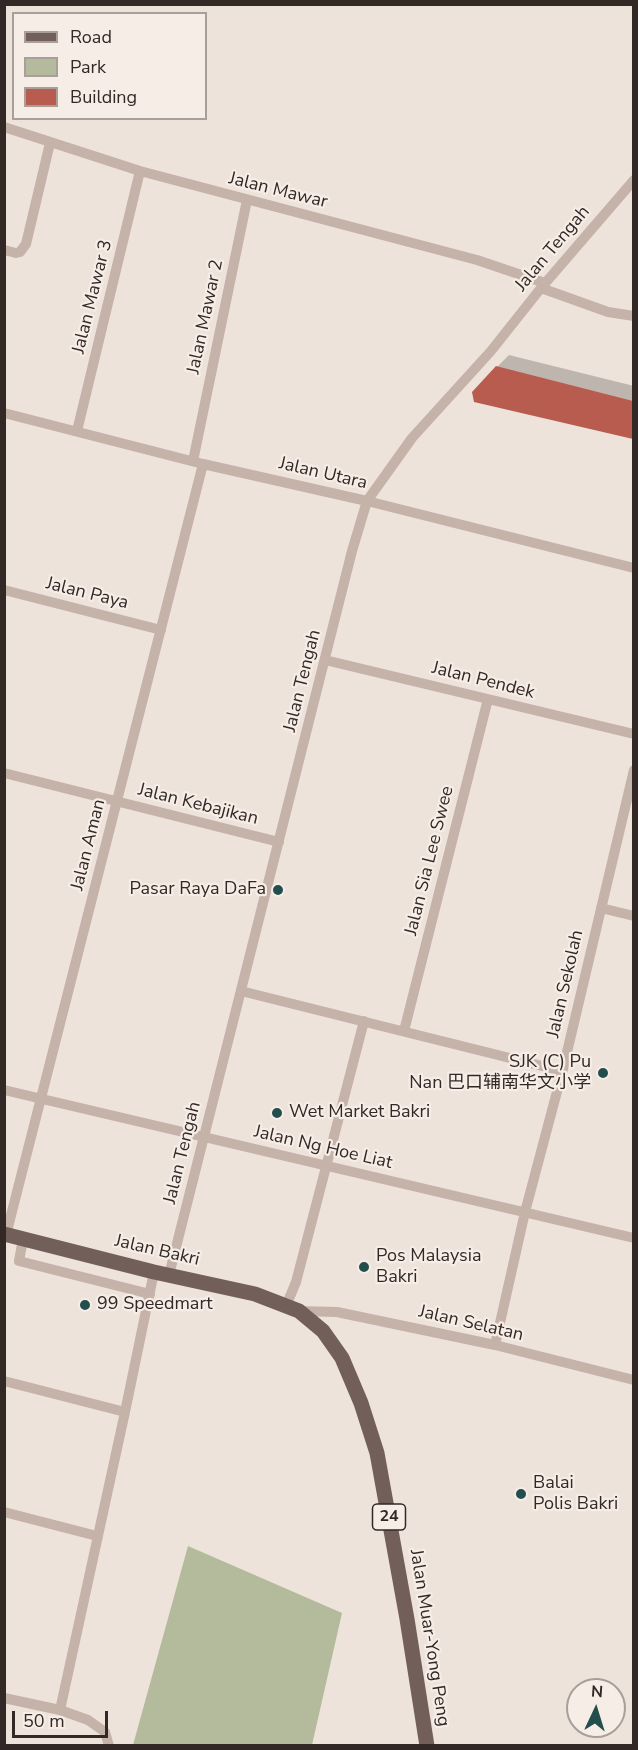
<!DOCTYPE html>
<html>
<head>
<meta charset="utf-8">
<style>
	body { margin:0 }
	#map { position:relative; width:638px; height:1750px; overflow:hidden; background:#eee3da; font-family:"Nunito Sans",sans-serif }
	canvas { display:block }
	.frame { position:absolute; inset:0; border:6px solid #322927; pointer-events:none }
	.legend { position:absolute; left:12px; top:12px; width:195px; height:108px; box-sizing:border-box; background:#f6ede6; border:2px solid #a89f9a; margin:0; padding:8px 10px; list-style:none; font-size:18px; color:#322927 }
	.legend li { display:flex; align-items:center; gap:12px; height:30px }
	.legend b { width:30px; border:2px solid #a89f9a }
	.north { position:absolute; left:566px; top:1678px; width:60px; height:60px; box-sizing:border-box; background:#f6ede6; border:2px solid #a89f9a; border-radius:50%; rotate:4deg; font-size:16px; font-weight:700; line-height:24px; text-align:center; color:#322927 }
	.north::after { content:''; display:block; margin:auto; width:21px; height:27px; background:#224f4d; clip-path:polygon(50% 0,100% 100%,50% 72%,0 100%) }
	.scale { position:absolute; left:12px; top:1711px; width:96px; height:27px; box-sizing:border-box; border:3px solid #322927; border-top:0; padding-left:8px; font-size:18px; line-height:21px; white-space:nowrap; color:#322927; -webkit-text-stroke:4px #f6ede6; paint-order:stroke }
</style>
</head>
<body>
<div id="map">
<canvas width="638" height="1750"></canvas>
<div class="frame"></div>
<ul class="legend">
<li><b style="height:8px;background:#735f5a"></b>Road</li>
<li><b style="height:16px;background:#b4bb9c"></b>Park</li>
<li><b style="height:16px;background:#b85c4f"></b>Building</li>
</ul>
<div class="north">N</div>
<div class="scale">50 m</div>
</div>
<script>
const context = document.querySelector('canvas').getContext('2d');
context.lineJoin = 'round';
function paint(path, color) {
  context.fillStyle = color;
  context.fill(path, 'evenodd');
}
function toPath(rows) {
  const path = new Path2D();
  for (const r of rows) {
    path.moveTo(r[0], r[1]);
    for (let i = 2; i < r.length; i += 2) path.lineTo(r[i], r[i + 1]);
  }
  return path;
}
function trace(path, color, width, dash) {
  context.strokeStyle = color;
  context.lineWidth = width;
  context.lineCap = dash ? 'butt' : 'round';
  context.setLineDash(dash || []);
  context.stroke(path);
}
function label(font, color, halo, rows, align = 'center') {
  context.font = font + ' "Nunito Sans","Noto Sans SC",sans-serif';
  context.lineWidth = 4.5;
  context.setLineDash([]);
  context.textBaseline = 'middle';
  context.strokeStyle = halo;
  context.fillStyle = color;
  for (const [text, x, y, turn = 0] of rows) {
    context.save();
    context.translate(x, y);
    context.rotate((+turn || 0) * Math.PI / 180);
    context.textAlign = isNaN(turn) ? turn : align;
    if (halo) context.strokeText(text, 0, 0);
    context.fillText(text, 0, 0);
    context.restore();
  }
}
paint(toPath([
	[188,1546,342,1613,312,1745,133,1745]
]), '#b4bb9c');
paint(toPath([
	[509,355,634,386,634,437,475,401,497,367]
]), '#0003');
paint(toPath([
	[496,366,633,401,633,439,474,402,472,392]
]), '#b85c4f');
trace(toPath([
	[4,127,140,171,477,260,545,283],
	[4,250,16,253,20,252,26,244,50,143],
	[541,288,608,312,634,316],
	[4,413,203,464,367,501,634,568],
	[77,431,140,171],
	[193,461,247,200],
	[4,590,161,630],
	[325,660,634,734],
	[4,773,279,842],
	[601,908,634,916],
	[241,991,562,1071],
	[404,1031,488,699],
	[4,1090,634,1238],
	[6,1235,203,464],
	[23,1239,19,1261,150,1294],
	[169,1275,352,551,367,501,412,438,491,351,541,288,634,180],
	[286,1306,296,1282,364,1021],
	[299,1311,337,1312,356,1316,495,1345,634,1380],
	[495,1345,525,1212,563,1069,634,770],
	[4,1381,125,1412],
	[4,1512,97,1536],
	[4,1698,60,1710,88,1720,105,1732,109,1746],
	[60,1710,125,1412,154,1272]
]), '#c5b2a8', 10);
trace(toPath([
	[4,1234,154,1272,255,1294,299,1311,323,1331,342,1358,361,1403,377,1453,407,1619,427,1746]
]), '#735f5a', 15);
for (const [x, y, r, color] of [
	[278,890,6,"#224f4d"],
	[603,1073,6,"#224f4d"],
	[277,1113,6,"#224f4d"],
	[364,1267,6,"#224f4d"],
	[85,1305,6,"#224f4d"],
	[521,1494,6,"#224f4d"]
]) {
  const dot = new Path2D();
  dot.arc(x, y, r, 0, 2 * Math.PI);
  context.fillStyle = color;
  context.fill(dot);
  trace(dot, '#f6ede6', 2);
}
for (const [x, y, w] of [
	[389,1517,33]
]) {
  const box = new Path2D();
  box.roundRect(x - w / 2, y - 13, w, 26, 4.5);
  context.fillStyle = '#f6ede6';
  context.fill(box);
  trace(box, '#322927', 1.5);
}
label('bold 16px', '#322927', null, [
	["24",389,1517]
]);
label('18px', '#322927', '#f6ede6', [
	["Jalan Mawar",278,191,14],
	["Jalan Tengah",553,249,-50],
	["Jalan Mawar 3",93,297,-76],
	["Jalan Mawar 2",206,317,-78],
	["Jalan Utara",323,474,13],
	["Jalan Paya",87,594,14],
	["Jalan Tengah",303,681,-76],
	["Jalan Pendek",483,681,14],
	["Jalan Kebajikan",198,805,14],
	["Jalan Aman",89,845,-76],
	["Jalan Sia Lee Swee",430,861,-76],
	["Jalan Sekolah",566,984,-77],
	["Jalan Ng Hoe Liat",323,1148,13],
	["Jalan Tengah",183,1153,-76],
	["Jalan Bakri",157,1251,13],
	["Jalan Selatan",471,1324,13],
	["Jalan Muar-Yong Peng",429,1638,81]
]);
label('18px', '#322927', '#f6ede6', [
	["Pasar Raya DaFa",266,890,"right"],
	["SJK (C) Pu",591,1063,"right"],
	["Nan 巴口辅南华文小学",591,1084,"right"],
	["Wet Market Bakri",289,1113],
	["Pos Malaysia",376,1257],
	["Bakri",376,1278],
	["99 Speedmart",97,1305],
	["Balai",533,1484],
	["Polis Bakri",533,1505]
], 'left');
</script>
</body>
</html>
